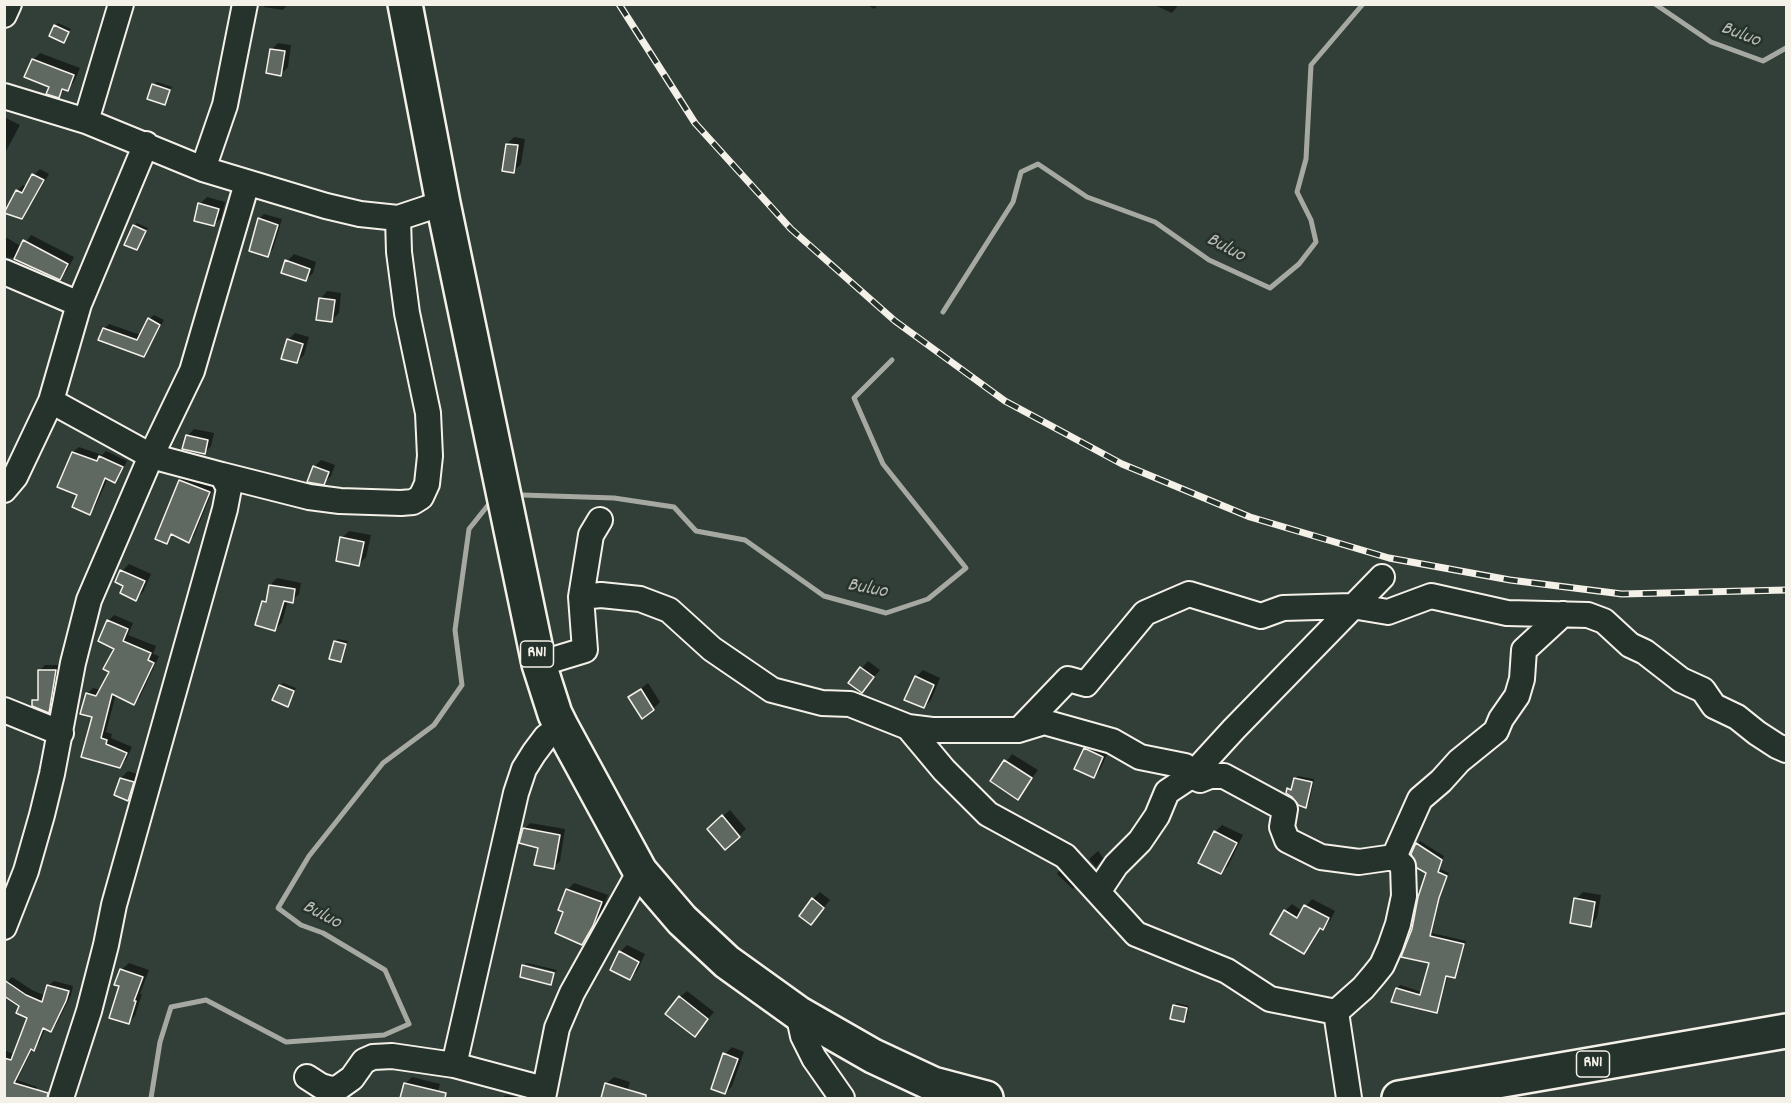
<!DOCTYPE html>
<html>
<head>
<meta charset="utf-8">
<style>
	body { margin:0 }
	#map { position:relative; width:1791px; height:1103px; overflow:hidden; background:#323e38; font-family:Dekko,sans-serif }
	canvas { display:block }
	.frame { position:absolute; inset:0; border:6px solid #f4f1e8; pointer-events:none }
</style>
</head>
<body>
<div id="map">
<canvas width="1791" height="1103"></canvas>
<div class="frame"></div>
</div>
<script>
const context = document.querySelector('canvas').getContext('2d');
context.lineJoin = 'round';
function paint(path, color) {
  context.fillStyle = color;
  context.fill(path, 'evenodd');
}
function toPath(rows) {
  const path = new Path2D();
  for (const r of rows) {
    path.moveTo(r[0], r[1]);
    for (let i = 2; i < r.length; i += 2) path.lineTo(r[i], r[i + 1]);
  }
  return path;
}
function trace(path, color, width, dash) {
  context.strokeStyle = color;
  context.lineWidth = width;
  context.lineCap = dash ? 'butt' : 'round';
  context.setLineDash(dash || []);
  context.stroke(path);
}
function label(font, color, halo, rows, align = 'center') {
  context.font = font + ' Dekko,sans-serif';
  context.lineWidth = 5;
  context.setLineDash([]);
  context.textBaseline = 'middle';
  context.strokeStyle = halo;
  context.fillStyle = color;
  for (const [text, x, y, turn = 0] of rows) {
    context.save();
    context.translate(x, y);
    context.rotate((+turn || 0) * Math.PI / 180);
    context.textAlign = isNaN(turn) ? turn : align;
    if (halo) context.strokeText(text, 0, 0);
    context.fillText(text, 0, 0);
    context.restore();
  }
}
paint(toPath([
	[264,4,288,4,283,10,264,7],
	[866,4,879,4,874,9],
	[1152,4,1179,4,1172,13],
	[58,23,71,29,63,42,55,26],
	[278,43,291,45,288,67,281,74,271,50],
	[40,53,80,68,74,82,58,96,33,60],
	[157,82,172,87,164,104,153,85],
	[4,117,20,125,4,155],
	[514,137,525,139,521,164,514,171,507,144],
	[40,169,49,174,28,210,22,217,17,191,23,185,27,187,34,175],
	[207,197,225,202,221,218,214,225,200,204],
	[264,214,282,219,273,249,267,255,259,219],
	[137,223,148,228,137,248,134,226],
	[31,235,74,257,66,272,59,279,14,258,4,257,4,236,22,247],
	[294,254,316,262,313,273,306,280,287,261],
	[327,291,341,293,339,313,332,320,320,299],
	[154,315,164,320,148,350,144,355,104,329,109,324,141,335,149,319],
	[295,333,309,337,304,355,297,362,288,340],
	[194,429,214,433,211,446,204,453,187,436],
	[79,447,102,455,106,451,127,461,120,475,115,481,108,478,95,507,89,513,79,494,73,452],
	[321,460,335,465,331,476,323,483,314,467],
	[185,476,214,487,194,536,189,541,173,534,167,542,180,481],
	[349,531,371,535,366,557,359,564,342,538],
	[129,564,151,574,143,592,136,599,125,586,122,571],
	[277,578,301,583,299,594,292,601,288,601,282,622,275,630,257,624,264,601,268,597,270,585],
	[114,615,133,623,128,635,156,646,153,654,159,656,140,697,134,703,116,694,106,732,112,734,111,738,132,747,126,760,120,766,82,756,94,716,87,694,93,688,101,690,111,671,116,648,108,621],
	[338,639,348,641,343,658,340,661,335,642],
	[868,661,880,670,862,691,862,668],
	[45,665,61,665,54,706,49,711,34,701,40,695,40,670],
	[923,670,940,678,931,700,924,707,916,677],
	[283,683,296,688,287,705,280,686],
	[648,683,660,702,653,709,630,697],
	[1092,742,1109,750,1100,770,1093,777,1085,749],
	[1012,754,1038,770,1017,798,992,781],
	[128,771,140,775,135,792,128,799,121,778],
	[1298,776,1314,779,1309,803,1306,806,1290,791,1298,791,1290,788,1293,787,1295,779],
	[730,810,746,829,739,836,716,822],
	[530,823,565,829,560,861,554,867,524,829],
	[1222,825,1243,835,1228,866,1221,873,1215,832],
	[1420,841,1444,856,1440,869,1449,873,1441,893,1432,933,1466,941,1457,973,1454,977,1448,975,1439,1008,1436,1011,1397,989,1400,985,1422,992,1430,962,1413,929,1428,872,1417,844],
	[1098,851,1103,858,1096,867,1089,859],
	[1061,867,1077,884,1073,889,1057,874],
	[574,883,608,895,600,917,589,937,582,944,565,911,567,890],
	[820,892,830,900,811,923,813,899],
	[1583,892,1601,895,1597,918,1590,925,1576,899],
	[1312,899,1335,911,1330,921,1322,927,1311,945,1304,952,1285,911,1292,904,1302,911],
	[627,945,645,954,637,971,630,978,620,952],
	[129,963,149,970,140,994,142,994,135,1016,128,1023,121,985,121,970],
	[527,963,557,970,556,972,525,964],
	[12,977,32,990,46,996,48,986,54,981,73,986,71,995,56,1025,50,1030,46,1027,39,1043,33,1048,17,1080,37,1087,32,1098,8,1098,16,1083,11,1087,4,1084,4,1050,15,1055,29,1017,7,982],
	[687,991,714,1012,701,1028,680,997],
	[1177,1003,1189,1006,1187,1017,1184,1020,1174,1006],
	[732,1047,744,1052,732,1086,725,1093,725,1054],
	[412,1077,440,1084,436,1098,402,1098,405,1084],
	[614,1077,630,1082,625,1098,602,1098,606,1084],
	[506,1095,525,1098,502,1098]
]), '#0007');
trace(toPath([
	[1655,4,1711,42,1763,61,1786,48],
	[943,312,1013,202,1021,172,1038,164,1087,197,1155,222,1209,260,1270,288,1299,264,1316,242,1311,220,1297,192,1306,159,1311,65,1363,4],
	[522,495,614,498,674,507,696,531,745,540,824,596,886,613,928,599,966,568,883,464,854,398,892,360],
	[151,1098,160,1042,171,1007,206,1000,286,1042,384,1035,409,1024,385,970,323,933,301,925,278,908,309,856,383,763,434,725,462,685,455,630,469,529,489,504]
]), '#a6a9a1', 5);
const building = toPath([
	[54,25,69,32,64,43,49,36,54,25],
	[270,49,285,51,281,76,266,73,270,49],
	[32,59,74,75,68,91,62,89,59,98,46,94,49,87,24,77,32,59],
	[152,84,170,90,165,105,147,99,152,84],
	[506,144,518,145,514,173,502,171,506,144],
	[32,174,44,180,22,219,4,213,16,190,22,193,32,174],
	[198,203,219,209,214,226,194,221,198,203],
	[258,218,278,225,268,257,249,251,258,218],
	[133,225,146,231,137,250,124,245,133,225],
	[23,240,68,264,60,280,14,259,23,240],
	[285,260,310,269,306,281,281,273,285,260],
	[319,298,335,300,332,322,316,320,319,298],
	[148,318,160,325,144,357,98,340,103,328,137,340,148,318],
	[287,339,303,344,297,363,281,359,287,339],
	[186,435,208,440,205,454,182,449,186,435],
	[72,452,97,461,99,456,123,467,115,483,105,478,90,515,72,507,77,495,57,487,72,452],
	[313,466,329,472,324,485,307,482,313,466],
	[179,480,210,492,189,543,171,534,167,544,155,539,179,480],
	[340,537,364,542,359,566,336,561,340,537],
	[120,570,145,581,136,601,120,593,123,586,115,582,120,570],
	[269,585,295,589,293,603,284,601,275,631,255,625,262,601,266,602,269,585],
	[107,620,128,629,123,641,151,653,148,660,154,663,134,705,112,694,101,738,107,740,106,744,127,753,120,768,81,757,92,717,80,714,86,693,96,696,109,672,103,669,114,649,98,641,107,620],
	[334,641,346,644,341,662,329,659,334,641],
	[860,667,874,677,862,693,848,683,860,667],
	[38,670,56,670,49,713,32,706,32,700,38,700,38,670],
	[915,676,934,685,924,708,904,700,915,676],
	[279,685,294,691,288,707,272,700,279,685],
	[641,689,654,710,642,719,628,697,641,689],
	[1084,748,1103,757,1094,778,1074,769,1084,748],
	[1004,760,1032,778,1018,800,990,781,1004,760],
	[120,778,134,782,128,801,114,795,120,778],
	[1294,778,1312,782,1306,808,1298,805,1292,797,1286,793,1287,788,1291,790,1294,778],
	[722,815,740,837,725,850,707,829,722,815],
	[523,828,560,835,554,869,534,865,538,848,519,843,523,828],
	[1214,831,1237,843,1221,874,1198,863,1214,831],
	[1416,843,1442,860,1438,872,1447,876,1439,898,1430,936,1464,944,1455,978,1446,976,1437,1013,1391,1002,1396,988,1420,995,1429,963,1401,957,1412,929,1418,897,1426,873,1417,868,1411,854,1416,843],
	[566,889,602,902,593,926,582,945,555,933,563,912,558,910,566,889],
	[812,898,824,908,811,925,799,916,812,898],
	[1574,898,1595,902,1591,927,1570,923,1574,898],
	[1304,905,1329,918,1323,930,1320,928,1304,954,1270,934,1284,910,1297,918,1304,905],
	[619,951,639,962,630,980,610,970,619,951],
	[522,965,554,973,551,985,520,977,522,965],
	[120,969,143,977,134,1001,136,1001,129,1024,109,1018,119,986,114,985,120,969],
	[4,980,26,995,42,1002,47,985,69,991,66,1001,51,1032,43,1028,34,1051,31,1049,14,1083,48,1093,47,1098,4,1098,4,1058,11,1060,27,1018,16,1013,19,1006,4,996,4,980],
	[679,996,708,1019,695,1037,665,1014,679,996],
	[1173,1005,1187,1008,1184,1022,1170,1019,1173,1005],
	[723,1053,738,1059,725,1094,711,1089,723,1053],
	[404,1083,446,1093,445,1098,400,1098,404,1083],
	[605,1083,646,1095,646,1098,601,1098,605,1083]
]);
paint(building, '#5f6861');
trace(building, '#f4f1e8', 1.5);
const minor = toPath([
	[4,15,9,4],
	[4,96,86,121,203,169,326,206,360,214,398,218,443,203],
	[86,121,121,4],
	[203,169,225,105,245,4],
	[4,272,79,304],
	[51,401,151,456,222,475,229,488,225,509,114,905,106,945,89,1011,61,1098],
	[222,475,309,497,340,501,401,503,413,502,421,497,427,484,430,456,428,413,407,313,399,252,398,218],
	[4,490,15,477,51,401,79,304,146,144],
	[581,597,601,595,640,599,669,610,712,649,772,690,822,703,850,704,908,727,932,730,1018,730,1044,722,1112,741,1140,757,1185,766,1191,776,1200,780,1210,776,1224,776,1285,809,1282,827,1287,840,1321,857,1359,862,1394,857],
	[539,664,585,650,581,597,591,535,600,520],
	[4,710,61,733],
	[908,727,944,770,988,814,1065,856,1136,934,1227,971,1270,999,1336,1012,1349,1098],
	[1021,728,1068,679,1086,684,1145,613,1189,594,1261,616,1283,608,1352,606,1388,612,1431,596,1507,613,1588,615,1604,621,1630,645,1645,652,1681,680,1703,690,1714,706,1737,717,1757,733,1777,746,1786,750],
	[1098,892,1116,865,1140,841,1157,816,1167,792,1191,776,1234,729,1382,577],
	[4,927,26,871,42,815,52,774,73,663,89,600,151,456,192,371,247,183],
	[1336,1012,1363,988,1374,975,1382,965,1390,947,1398,924,1404,896,1403,866,1394,857,1420,799,1441,781,1459,761,1496,731,1501,719,1517,696,1522,679,1524,650,1563,614],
	[798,1013,803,1036,814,1058,842,1098],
	[454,1065,516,793,524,769,534,753,546,737,561,726],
	[307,1077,321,1086,331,1089,338,1088,352,1078,364,1061,373,1057,392,1056,454,1065,544,1089],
	[543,1098,557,1028,572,993,640,871]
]);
const highway = toPath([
	[405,4,443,203,539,664,555,714,561,726,640,871,682,920,727,962,798,1013,873,1056,933,1084,986,1098],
	[1399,1098,1786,1031]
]);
trace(minor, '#f4f1e8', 28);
trace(highway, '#f4f1e8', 38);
trace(minor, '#26332d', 24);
trace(highway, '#26332d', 33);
const rail = toPath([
	[619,4,695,123,791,229,895,321,1005,401,1122,464,1250,517,1389,558,1510,580,1622,594,1786,590]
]);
trace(rail, '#f4f1e8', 7);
trace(rail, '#26332d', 4.5, [14]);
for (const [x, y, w] of [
	[537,654,33],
	[1593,1064,33]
]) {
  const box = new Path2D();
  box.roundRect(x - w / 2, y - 13, w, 26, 4.5);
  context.fillStyle = '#26332d';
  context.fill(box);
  trace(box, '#f4f1e8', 1.5);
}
label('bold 16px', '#f4f1e8', null, [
	["RN1",537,654],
	["RN1",1593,1064]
]);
label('italic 20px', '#babbb3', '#26332d', [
	["Buluo",1740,36,21],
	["Buluo",1225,249,28],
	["Buluo",867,590,11],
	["Buluo",321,916,28]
]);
</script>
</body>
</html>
